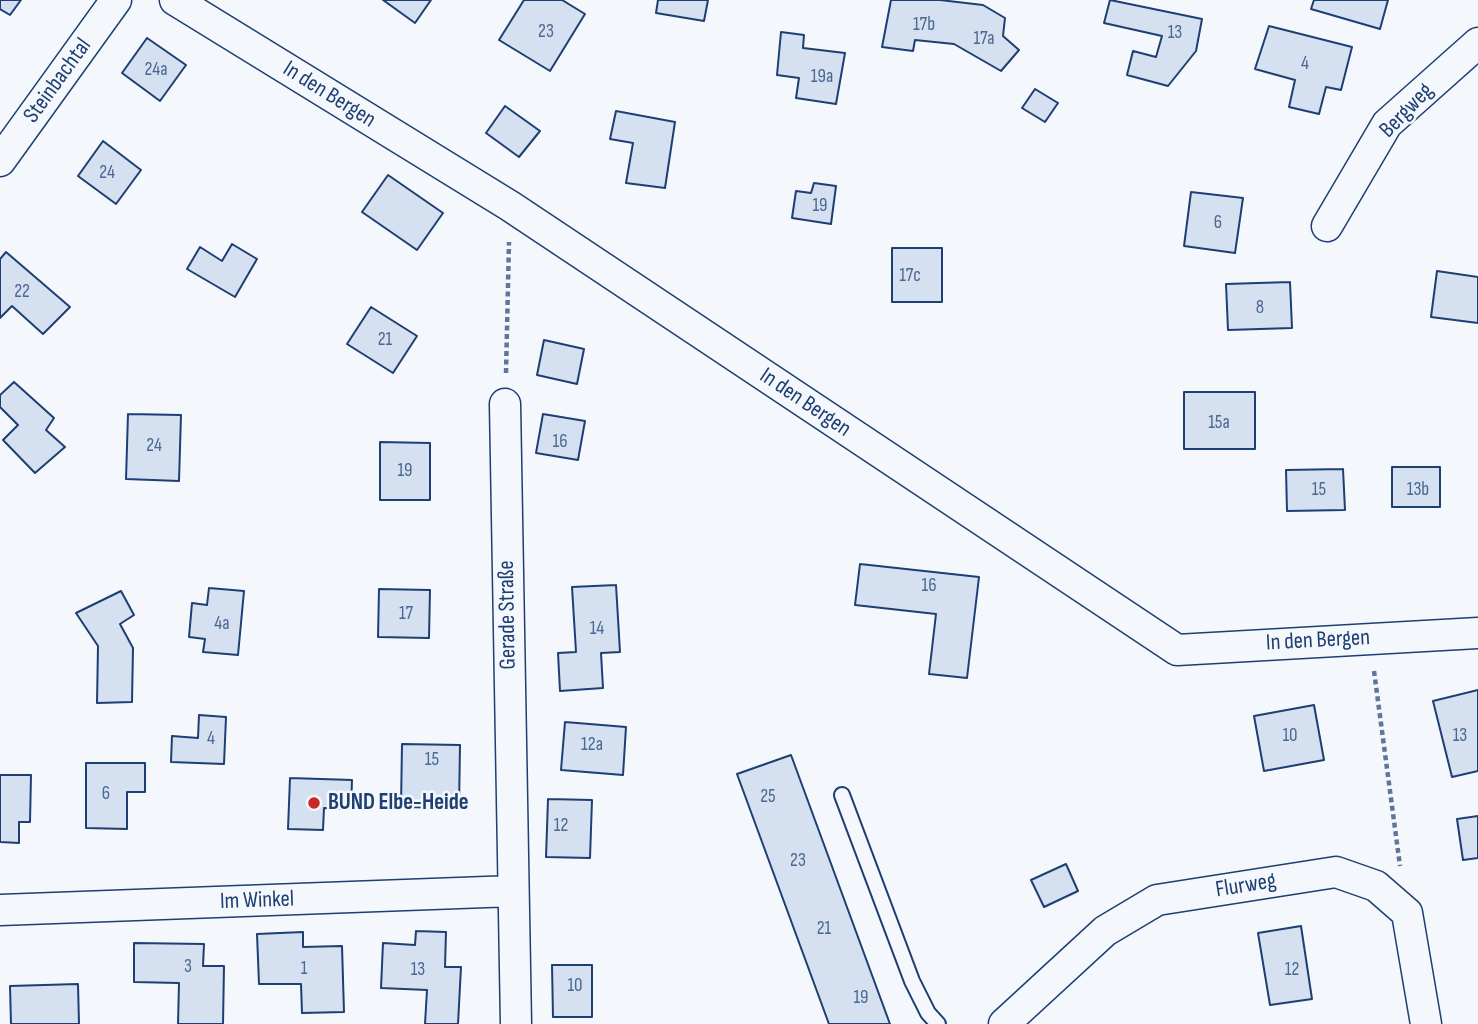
<!DOCTYPE html>
<html>
<head>
<meta charset="utf-8">
<style>
	body { margin:0 }
	canvas { display:block; background:#f4f7fb }
</style>
</head>
<body>
<canvas width="1478" height="1024"></canvas>
<script>
const context = document.querySelector('canvas').getContext('2d');
context.lineJoin = 'round';
function paint(path, color) {
  context.fillStyle = color;
  context.fill(path, 'evenodd');
}
function toPath(rows) {
  const path = new Path2D();
  for (const r of rows) {
    path.moveTo(r[0], r[1]);
    for (let i = 2; i < r.length; i += 2) path.lineTo(r[i], r[i + 1]);
  }
  return path;
}
function trace(path, color, width, dash) {
  context.strokeStyle = color;
  context.lineWidth = width;
  context.lineCap = dash ? 'butt' : 'round';
  context.setLineDash(dash || []);
  context.stroke(path);
}
function label(font, color, halo, rows, align = 'center') {
  context.font = font + ' "Sofia Sans Condensed",sans-serif';
  context.lineWidth = 5;
  context.setLineDash([]);
  context.textBaseline = 'middle';
  context.strokeStyle = halo;
  context.fillStyle = color;
  for (const [text, x, y, turn = 0] of rows) {
    context.save();
    context.translate(x, y);
    context.rotate((+turn || 0) * Math.PI / 180);
    context.textAlign = isNaN(turn) ? turn : align;
    if (halo) context.strokeText(text, 0, 0);
    context.fillText(text, 0, 0);
    context.restore();
  }
}
const building = toPath([
	[0,0,21,0,10,15,0,9,0,0],
	[383,0,431,0,415,23,383,0],
	[524,0,562,0,585,14,550,71,499,40,524,0],
	[658,0,708,0,704,21,656,13,658,0],
	[891,0,940,0,983,5,1005,18,1003,36,1019,50,1001,71,954,44,915,40,913,51,882,47,891,0],
	[1110,0,1202,19,1196,51,1168,86,1127,75,1133,51,1156,57,1162,36,1104,23,1110,0],
	[1314,0,1388,0,1380,29,1311,9,1314,0],
	[1269,26,1352,47,1341,90,1326,87,1319,114,1289,107,1295,80,1255,69,1269,26],
	[781,32,804,35,803,48,845,53,836,104,796,98,799,78,777,75,781,32],
	[147,38,186,65,160,101,122,73,147,38],
	[1035,89,1058,103,1045,122,1022,108,1035,89],
	[505,106,540,131,519,157,486,133,505,106],
	[616,111,675,122,665,188,626,183,633,143,610,139,616,111],
	[103,141,141,170,116,204,78,176,103,141],
	[388,175,443,213,417,250,362,212,388,175],
	[814,183,836,186,831,224,792,218,796,191,811,193,814,183],
	[1191,192,1243,198,1235,253,1184,246,1191,192],
	[232,244,257,259,235,297,187,269,200,247,222,261,232,244],
	[892,248,942,248,942,302,892,302,892,248],
	[6,252,70,307,43,334,12,306,0,318,0,259,6,252],
	[1437,271,1478,277,1478,323,1431,317,1437,271],
	[1290,282,1292,328,1228,330,1226,284,1290,282],
	[371,307,417,336,393,373,347,344,371,307],
	[544,340,584,349,577,384,537,375,544,340],
	[14,382,54,418,46,430,65,447,35,473,3,440,18,425,0,407,0,395,14,382],
	[1184,392,1255,392,1255,449,1184,449,1184,392],
	[128,414,181,415,179,481,126,479,128,414],
	[543,414,585,421,578,460,536,453,543,414],
	[380,442,430,443,430,500,380,500,380,442],
	[1392,467,1440,467,1440,507,1392,507,1392,467],
	[1343,469,1345,510,1287,511,1286,470,1343,469],
	[860,564,979,577,967,678,929,674,936,614,855,605,860,564],
	[616,585,620,652,601,653,603,688,560,691,558,653,576,652,572,587,616,585],
	[209,588,244,591,238,655,203,652,205,639,189,637,192,603,207,605,209,588],
	[379,589,430,590,429,638,378,637,379,589],
	[121,591,134,615,120,624,133,648,132,702,97,703,98,646,76,613,121,591],
	[1478,690,1478,771,1452,777,1433,701,1478,690],
	[1314,705,1324,760,1264,771,1254,716,1314,705],
	[199,715,226,717,224,764,171,762,172,736,198,738,199,715],
	[565,722,626,727,623,775,561,770,565,722],
	[402,744,460,745,459,808,401,807,402,744],
	[791,755,890,1024,829,1024,737,774,791,755],
	[86,763,145,763,145,792,127,792,127,829,86,828,86,763],
	[0,775,31,775,30,822,19,822,19,843,0,842,0,775],
	[290,778,352,780,351,809,324,808,323,830,288,829,290,778],
	[548,799,592,800,590,858,546,857,548,799],
	[1478,816,1478,858,1463,860,1457,819,1478,816],
	[1066,864,1078,891,1044,907,1031,880,1066,864],
	[1301,926,1312,999,1270,1005,1258,933,1301,926],
	[416,931,446,932,445,967,461,967,458,1024,425,1024,427,990,381,988,383,943,415,945,416,931],
	[303,932,303,947,342,946,344,1012,302,1013,301,984,259,984,257,934,303,932],
	[134,943,204,944,203,966,224,966,223,1024,178,1024,179,983,134,982,134,943],
	[552,965,592,965,592,1017,553,1017,552,965],
	[78,984,79,1024,11,1024,10,986,78,984]
]);
paint(building, '#d5e0f0');
trace(building, '#1d3f73', 2);
const lane = toPath([
	[842,795,912,981,928,1013,938,1024]
]);
const street = toPath([
	[175,0,510,206,1177,650,1478,633],
	[0,161,116,0],
	[1327,226,1387,124,1478,43],
	[505,404,516,1024],
	[0,910,513,891],
	[1004,1024,1105,931,1157,900,1336,872,1376,886,1407,913,1426,1024]
]);
trace(lane, '#1d3f73', 18);
trace(street, '#1d3f73', 33);
trace(toPath([
	[506,373,509,242],
	[1374,671,1400,866]
]), '#5e769c', 4.5, [5, 3.5]);
trace(lane, '#f4f7fb', 14);
trace(street, '#f4f7fb', 30);
for (const [x, y, r, color] of [
	[314,803,7,"#c62828"]
]) {
  const dot = new Path2D();
  dot.arc(x, y, r, 0, 2 * Math.PI);
  context.fillStyle = color;
  context.fill(dot);
  trace(dot, '#f4f7fb', 2.5);
}
label('19px', '#4b6792', null, [
	["17b",924,25],
	["23",546,32],
	["13",1175,33],
	["17a",984,39],
	["4",1305,64],
	["24a",156,70],
	["19a",822,77],
	["24",107,173],
	["19",820,206],
	["6",1218,223],
	["17c",910,276],
	["22",22,292],
	["8",1260,308],
	["21",385,340],
	["15a",1219,423],
	["16",560,442],
	["24",154,446],
	["19",405,471],
	["15",1319,490],
	["13b",1418,490],
	["16",929,586],
	["17",406,614],
	["4a",222,624],
	["14",597,629],
	["10",1290,736],
	["13",1460,736],
	["4",211,739],
	["12a",592,745],
	["15",432,760],
	["6",106,794],
	["25",768,797],
	["12",561,826],
	["23",798,861],
	["21",824,929],
	["3",188,967],
	["1",304,969],
	["13",418,970],
	["12",1292,970],
	["10",575,986],
	["19",861,998]
]);
label('23px', '#1d3f73', '#f4f7fb', [
	["Steinbachtal",58,81,-54],
	["In den Bergen",329,95,32],
	["Bergweg",1407,111,-46],
	["In den Bergen",805,403,34],
	["Gerade Straße",508,615,-91],
	["In den Bergen",1318,641,-3],
	["Flurweg",1246,886,-9],
	["Im Winkel",257,901,-2]
]);
label('bold 23px', '#1d3f73', '#f4f7fb', [
	["BUND Elbe-Heide",328,803]
], 'left');
</script>
</body>
</html>
